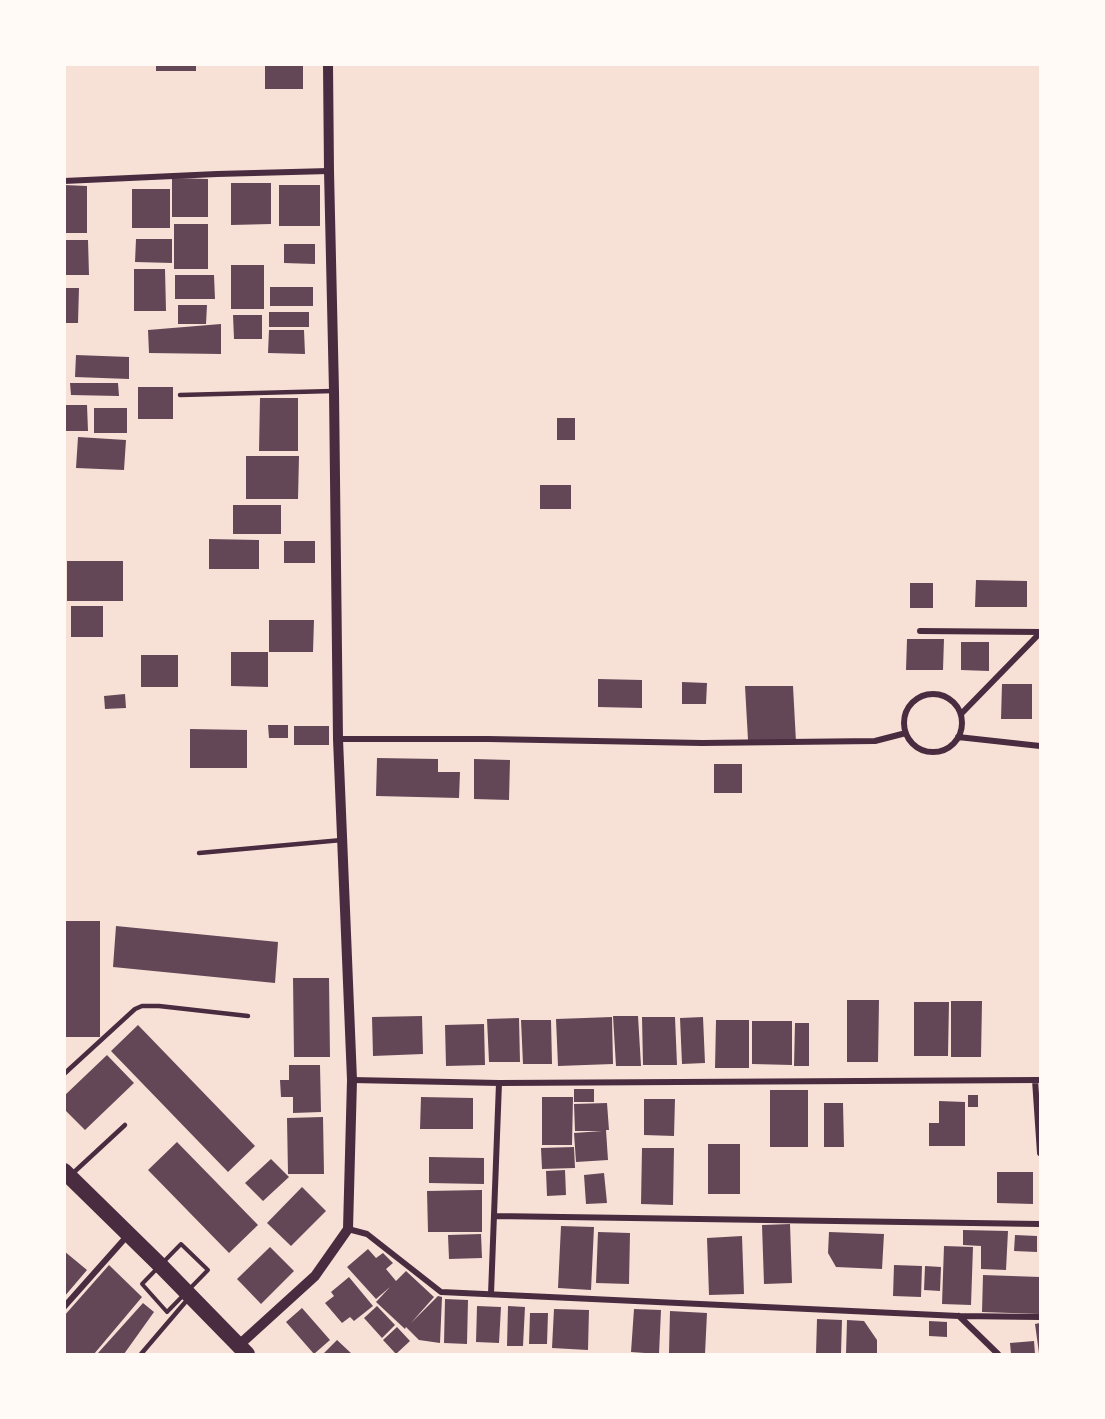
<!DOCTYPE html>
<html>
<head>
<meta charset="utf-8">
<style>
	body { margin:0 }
	#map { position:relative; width:1105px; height:1419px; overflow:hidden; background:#f7e1d7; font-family:Raleway,sans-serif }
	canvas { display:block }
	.frame { position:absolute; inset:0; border:66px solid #fffaf5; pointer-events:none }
</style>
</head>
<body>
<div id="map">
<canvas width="1105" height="1419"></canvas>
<div class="frame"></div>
</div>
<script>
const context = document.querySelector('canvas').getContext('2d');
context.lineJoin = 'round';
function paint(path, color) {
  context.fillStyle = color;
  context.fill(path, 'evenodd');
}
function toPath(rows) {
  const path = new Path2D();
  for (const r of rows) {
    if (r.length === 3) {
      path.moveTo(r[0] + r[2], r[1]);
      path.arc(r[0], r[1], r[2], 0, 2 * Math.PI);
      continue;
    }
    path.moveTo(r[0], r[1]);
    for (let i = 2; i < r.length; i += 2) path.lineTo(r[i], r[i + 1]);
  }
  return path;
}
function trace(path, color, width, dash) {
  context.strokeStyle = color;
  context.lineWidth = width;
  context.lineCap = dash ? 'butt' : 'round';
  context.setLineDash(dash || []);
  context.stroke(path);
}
paint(toPath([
	[156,64,196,64,196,71,156,71],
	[265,64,303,64,303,89,265,89],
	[172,178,208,179,208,217,172,217],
	[231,183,271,183,271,224,231,225],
	[64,185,87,186,87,233,64,233],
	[279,185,320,185,320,226,279,226],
	[132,189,170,189,170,228,132,228],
	[174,224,208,224,208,269,174,269],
	[136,239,172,239,172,263,135,262],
	[64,240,88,240,89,275,64,275],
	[284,244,315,244,315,264,284,263],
	[231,265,264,265,264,309,231,309],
	[134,269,165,269,166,311,134,311],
	[175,275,214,275,215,299,175,299],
	[270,287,313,287,313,306,270,306],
	[64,288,79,288,78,323,64,323],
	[178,305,207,305,206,324,178,324],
	[269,312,309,312,309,327,269,327],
	[233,315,262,315,262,339,234,339],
	[221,324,221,354,149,353,148,330],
	[269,330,304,330,305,354,268,353],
	[76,355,129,357,129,379,75,377],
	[70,383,118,383,119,396,71,395],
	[138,387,173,387,173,419,138,419],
	[260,398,298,398,298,451,259,451],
	[66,405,87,405,88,431,66,431],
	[94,408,127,408,127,433,94,433],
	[557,418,575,418,575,440,557,440],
	[78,437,126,440,124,470,76,468],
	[246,456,299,456,298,499,246,499],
	[540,485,571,485,571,509,540,509],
	[233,505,281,505,281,534,233,534],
	[209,539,259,540,259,569,209,569],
	[284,541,315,541,315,563,284,563],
	[67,561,123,561,123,601,67,601],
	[976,580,1027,581,1027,607,975,607],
	[910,583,933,583,933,608,910,608],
	[71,606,103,606,103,637,71,637],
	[269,620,314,620,313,652,269,652],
	[907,639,944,639,943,670,906,670],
	[961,642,989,642,989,671,961,670],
	[231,652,268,652,268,687,231,686],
	[141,655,178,655,178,687,141,687],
	[598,679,642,680,642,708,598,707],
	[682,682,707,683,706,704,682,704],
	[1002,684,1032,684,1032,719,1001,719],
	[745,686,793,686,796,742,748,740],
	[125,694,126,708,105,709,104,696],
	[268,725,288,725,288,738,269,738],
	[294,726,329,726,329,745,294,745],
	[190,729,247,730,247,768,190,768],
	[377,758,438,759,438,772,460,772,459,798,376,796],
	[474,759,510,760,509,800,474,799],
	[714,764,742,764,742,793,714,793],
	[64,921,100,921,100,1037,64,1037],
	[116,926,278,942,275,983,113,967],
	[293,978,329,978,330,1057,294,1057],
	[847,1000,879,1000,878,1062,847,1062],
	[951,1001,982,1001,981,1057,951,1057],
	[914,1002,949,1002,948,1056,914,1056],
	[422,1016,423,1054,373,1056,372,1017],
	[613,1016,638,1016,641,1066,616,1066],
	[612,1017,613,1064,558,1066,556,1019],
	[642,1017,675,1017,677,1065,643,1065],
	[703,1017,705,1063,682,1064,680,1018],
	[519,1018,520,1062,489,1062,487,1019],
	[521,1020,551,1020,552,1064,523,1064],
	[716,1020,749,1020,749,1068,715,1068],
	[752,1021,792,1021,792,1065,752,1064],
	[795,1023,809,1023,809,1066,794,1066],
	[484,1024,485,1065,446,1066,445,1025],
	[138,1025,255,1146,228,1172,111,1051],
	[107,1055,134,1083,85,1130,64,1109,64,1096],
	[289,1065,320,1065,321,1112,293,1113,293,1097,281,1097,280,1080,289,1080],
	[574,1089,594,1089,594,1102,574,1102],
	[770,1090,808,1090,808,1147,770,1147],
	[968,1095,978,1095,978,1107,968,1107],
	[421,1097,473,1098,473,1129,420,1129],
	[542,1097,573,1097,572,1145,542,1145],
	[644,1099,675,1099,674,1136,644,1135],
	[939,1101,965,1102,965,1146,929,1146,929,1123,939,1123],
	[607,1103,609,1130,606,1130,608,1160,576,1162,574,1133,602,1131,575,1131,574,1104],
	[824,1103,843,1103,844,1147,824,1147],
	[323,1117,324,1174,288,1174,287,1118],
	[177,1142,258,1225,229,1253,148,1170],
	[708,1144,740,1144,740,1194,708,1194],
	[574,1147,575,1168,542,1169,541,1148],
	[642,1148,674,1148,673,1205,641,1204],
	[429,1157,484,1158,484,1184,429,1183],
	[271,1159,289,1177,263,1201,245,1183],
	[565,1170,566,1195,547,1196,546,1171],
	[997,1172,1033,1172,1033,1204,997,1203],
	[604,1173,607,1203,586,1204,584,1175],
	[302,1187,326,1211,291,1246,267,1223],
	[482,1190,482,1232,428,1232,427,1191],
	[790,1224,792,1283,764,1284,762,1225],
	[561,1226,594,1227,591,1290,558,1288],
	[963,1230,1008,1231,1006,1270,981,1269,981,1246,963,1245],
	[598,1232,630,1233,629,1284,596,1283],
	[829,1232,884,1234,882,1269,836,1267,828,1253],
	[481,1234,482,1258,449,1259,448,1235],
	[1015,1235,1037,1236,1037,1252,1014,1251],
	[742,1236,744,1294,709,1295,707,1238],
	[944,1246,973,1247,971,1305,942,1304],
	[270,1247,294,1271,261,1304,237,1279],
	[368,1249,376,1258,383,1253,393,1263,386,1269,396,1281,406,1271,434,1297,411,1323,438,1296,442,1297,440,1343,419,1340,406,1327,405,1329,376,1302,390,1287,376,1299,347,1267],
	[64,1251,87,1270,64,1297],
	[109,1265,142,1297,94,1354,64,1354,64,1316],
	[894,1265,922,1266,921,1297,893,1296],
	[925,1266,941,1267,940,1291,924,1290],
	[983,1275,1040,1277,1040,1314,982,1312],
	[349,1277,373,1306,354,1321,350,1317,342,1323,325,1303,334,1296,331,1292],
	[445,1299,468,1300,467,1344,444,1343],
	[143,1303,154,1312,124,1354,100,1354,98,1353],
	[377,1306,395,1325,382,1338,364,1318],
	[477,1306,501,1307,499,1343,476,1342],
	[508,1306,525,1307,523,1346,507,1346],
	[302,1308,330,1340,314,1354,286,1322],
	[554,1309,589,1310,588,1350,552,1348],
	[634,1309,661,1310,659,1354,631,1352],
	[670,1311,707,1313,705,1354,669,1353],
	[530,1313,548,1313,547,1344,529,1344],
	[817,1319,842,1320,841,1354,816,1354],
	[847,1320,864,1321,877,1340,877,1354,846,1354],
	[929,1321,947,1322,947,1337,929,1336],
	[1040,1323,1040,1352,1039,1353,1035,1324],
	[397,1327,410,1341,396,1354,383,1340],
	[337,1340,352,1354,323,1354],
	[1034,1341,1035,1354,1011,1354,1010,1343]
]), '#644757');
trace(toPath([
	[181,1244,208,1270,167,1312,142,1284,181,1244]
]), '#4a2c40', 4);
trace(toPath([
	[180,395,333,391],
	[199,853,342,840],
	[64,1074,135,1009,142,1006,159,1006,248,1016],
	[72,1174,125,1125],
	[141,1354,188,1299]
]), '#4a2c40', 4.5);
trace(toPath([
	[64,181,217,174,329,171],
	[920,631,1040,632],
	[933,723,29],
	[961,714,1040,633],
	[958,737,1040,746],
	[338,739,488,739,702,743,875,741,906,733],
	[352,1080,499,1083,1040,1080],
	[1035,1080,1040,1153],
	[494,1216,1040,1224],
	[348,1229,367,1234,441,1292,959,1316,1040,1317],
	[491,1294,499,1083],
	[64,1307,128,1235],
	[959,1316,998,1354]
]), '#4a2c40', 6);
trace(toPath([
	[238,1346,315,1276,348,1229,352,1080,338,739,334,391,329,171,328,64]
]), '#4a2c40', 10);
trace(toPath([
	[64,1171,161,1266,247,1354]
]), '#4a2c40', 16);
</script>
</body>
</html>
